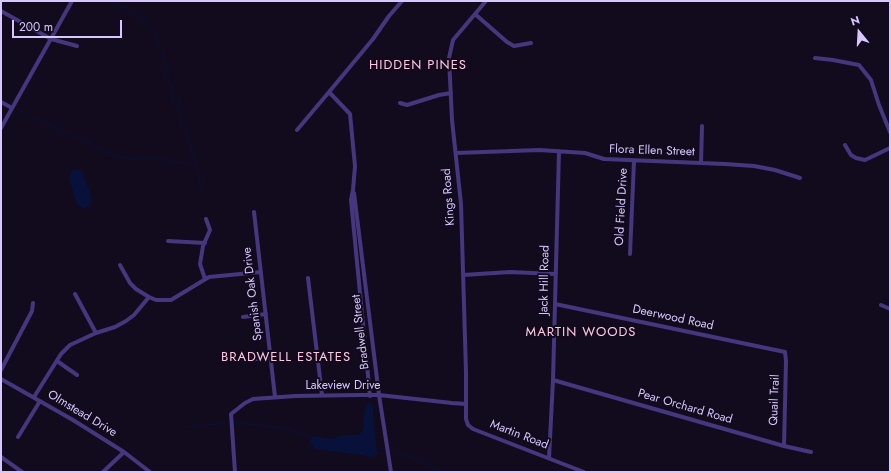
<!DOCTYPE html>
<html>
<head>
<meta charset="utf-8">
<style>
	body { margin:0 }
	#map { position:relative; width:891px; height:473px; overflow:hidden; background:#120b1d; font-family:Jost,sans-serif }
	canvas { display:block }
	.frame { position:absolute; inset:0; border:2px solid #d8c7ff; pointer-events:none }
	.north { position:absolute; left:839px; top:12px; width:40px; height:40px; -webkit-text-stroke:3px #120b1d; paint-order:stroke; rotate:342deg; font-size:11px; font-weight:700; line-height:16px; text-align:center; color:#d8c7ff }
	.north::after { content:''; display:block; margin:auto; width:14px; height:18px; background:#d8c7ff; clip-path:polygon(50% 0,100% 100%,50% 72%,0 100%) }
	.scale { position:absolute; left:12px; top:20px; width:110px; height:18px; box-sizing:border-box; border:2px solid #d8c7ff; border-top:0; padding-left:5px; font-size:12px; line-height:14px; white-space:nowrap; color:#d8c7ff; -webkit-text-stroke:3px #120b1d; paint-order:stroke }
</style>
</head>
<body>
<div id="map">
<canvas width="891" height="473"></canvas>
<div class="frame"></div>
<div class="north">N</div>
<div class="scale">200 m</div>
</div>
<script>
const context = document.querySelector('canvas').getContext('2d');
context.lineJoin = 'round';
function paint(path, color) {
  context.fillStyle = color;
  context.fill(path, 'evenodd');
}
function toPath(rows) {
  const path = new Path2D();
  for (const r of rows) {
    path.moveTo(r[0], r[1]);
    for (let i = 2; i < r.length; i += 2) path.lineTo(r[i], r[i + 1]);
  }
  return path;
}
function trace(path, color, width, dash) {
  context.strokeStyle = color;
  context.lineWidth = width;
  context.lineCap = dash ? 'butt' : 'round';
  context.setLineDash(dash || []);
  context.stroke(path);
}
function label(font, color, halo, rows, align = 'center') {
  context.font = font + ' Jost,sans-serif';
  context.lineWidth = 4;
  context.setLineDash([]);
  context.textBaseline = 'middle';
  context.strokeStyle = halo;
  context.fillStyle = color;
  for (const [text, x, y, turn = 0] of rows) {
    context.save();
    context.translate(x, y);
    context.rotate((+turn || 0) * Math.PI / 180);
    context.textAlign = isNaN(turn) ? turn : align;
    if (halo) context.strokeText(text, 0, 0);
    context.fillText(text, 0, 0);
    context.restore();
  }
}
paint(toPath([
	[74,169,82,171,92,198,90,206,83,209,77,204,69,179,71,171],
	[368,402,371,403,373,406,374,425,377,453,374,457,315,449,310,443,312,437,314,436,332,439,342,435,356,435,361,433,364,428,363,420,366,405]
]), '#081139');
trace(toPath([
	[111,1,145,19],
	[152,26,197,166,202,191],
	[18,110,24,113],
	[28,115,94,145,114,156,134,159,166,159,197,166],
	[234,422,289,429,312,437],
	[187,427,228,423],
	[377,447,384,449],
	[391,451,413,458,443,472]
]), '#081139', 1);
trace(toPath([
	[486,1,453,40,449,58,452,120,461,204,466,372,466,419,468,425,473,429,584,472],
	[1,11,51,39,77,46],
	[475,14,507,42,514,46,531,43],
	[815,58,833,60,859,65,871,80,879,105,890,132],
	[1,102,12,108],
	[400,103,407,105,439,95,451,93],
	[1,128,72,1],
	[297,130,329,92],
	[845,145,851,155,856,158,865,160,890,148],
	[456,153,539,150,585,153,604,159,725,164,754,166,775,170,800,178],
	[701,163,702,126],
	[354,193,379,395,391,472],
	[254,212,275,397],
	[168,241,205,243],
	[630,254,634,161],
	[120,265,130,283,136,289,149,297,156,300,171,300,209,277,261,272],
	[463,275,510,272,555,274],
	[308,278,322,395],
	[205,279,200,264,203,246,210,230,206,219],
	[75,294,96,333],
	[555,304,785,352,786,361,784,446],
	[881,305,890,309],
	[243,317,266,314],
	[249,360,271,357],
	[57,361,77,375],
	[1,370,32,311,33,303],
	[1,379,73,420,124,452,150,472],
	[553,380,784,446,811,452],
	[370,396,351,200,353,190,355,166,350,114,329,92,373,39,389,16,402,1],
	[34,397,61,354,70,345,96,333,115,327,126,321,134,315,149,297],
	[18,437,40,401],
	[1,457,22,472],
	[549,458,553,380,559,151],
	[103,472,124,452],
	[235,472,231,414,245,403,253,399,295,396,358,395,379,395,452,403,466,404]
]), '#46367d', 4);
label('12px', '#d8c7ff', '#120b1d', [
	["Flora Ellen Street",652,151,2],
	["Kings Road",449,197,-94],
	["Old Field Drive",622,207,-87],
	["Jack Hill Road",545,280,-89],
	["Spanish Oak Drive",253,294,-97],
	["Deerwood Road",673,318,12],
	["Bradwell Street",361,332,-97],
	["Lakeview Drive",343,386],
	["Quail Trail",775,400,-88],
	["Pear Orchard Road",685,407,16],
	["Olmstead Drive",82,414,31],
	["Martin Road",519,435,21]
]);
context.letterSpacing = '1px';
label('13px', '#ffc9e1', '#120b1d', [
	["HIDDEN PINES",418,66],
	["MARTIN WOODS",581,333],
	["BRADWELL ESTATES",286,358]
]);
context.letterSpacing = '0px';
</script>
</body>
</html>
